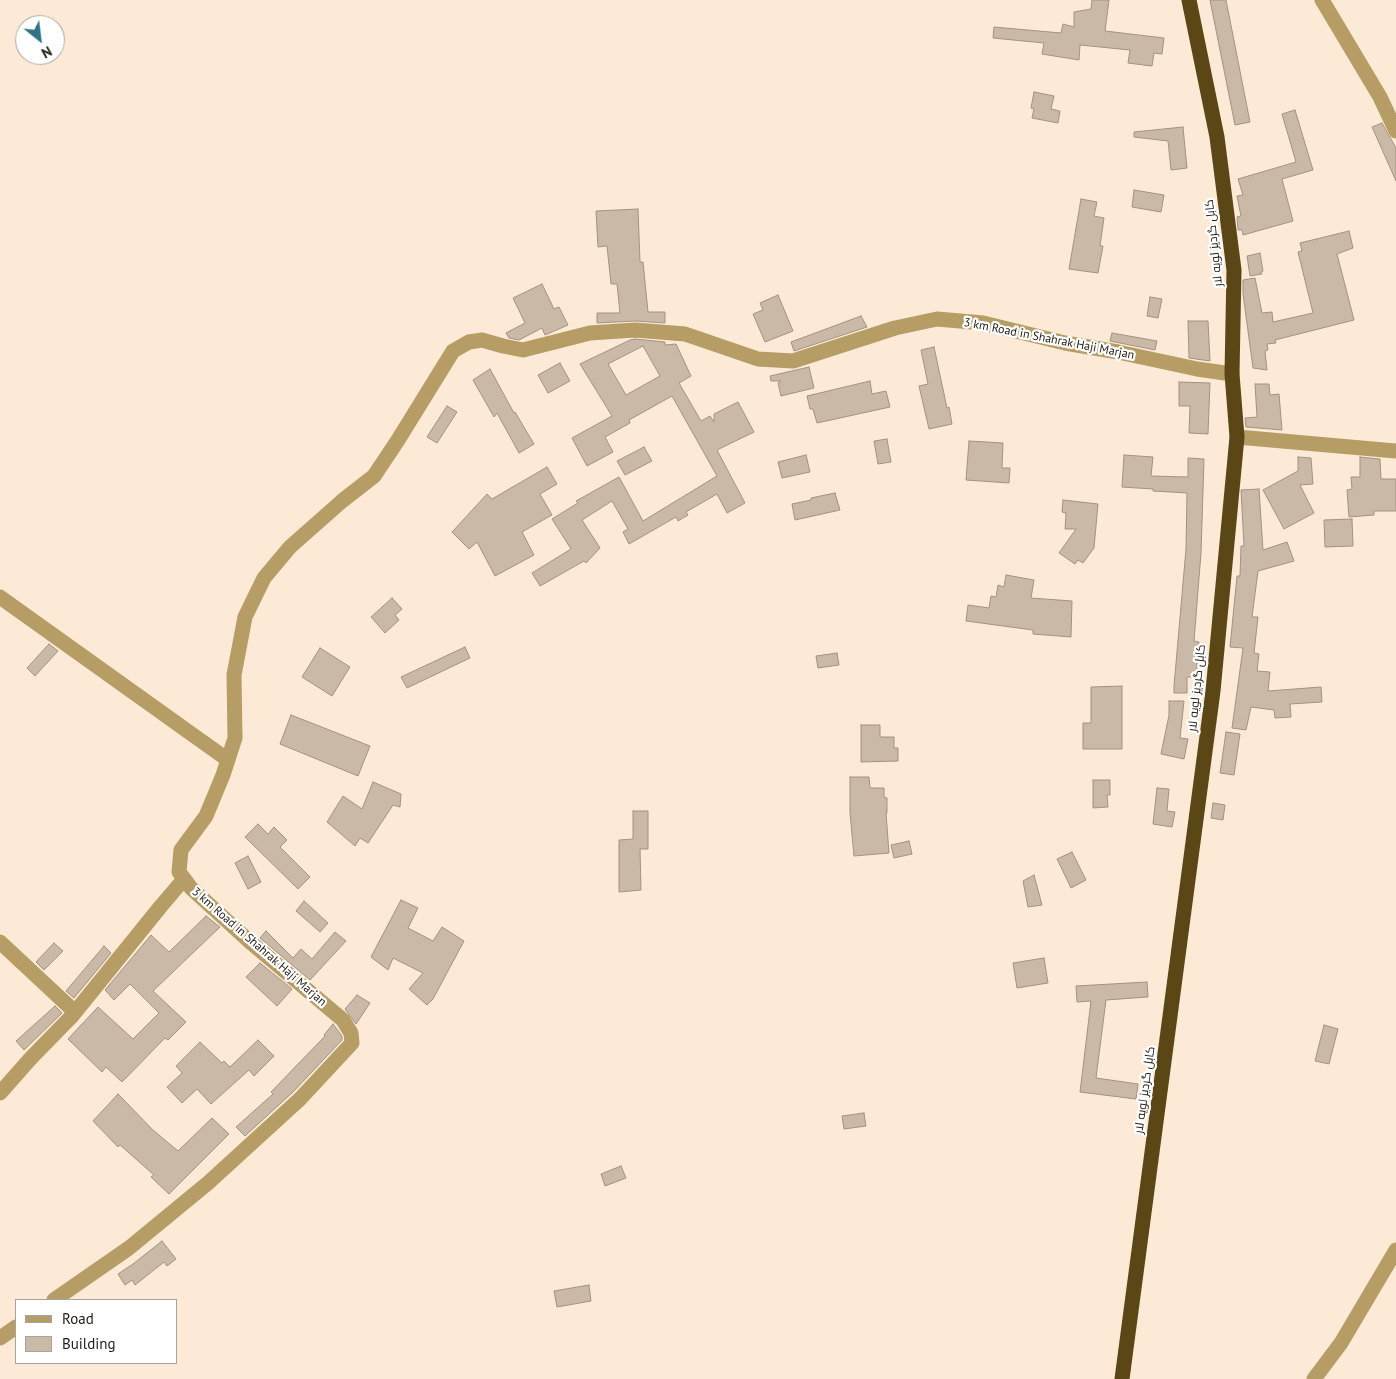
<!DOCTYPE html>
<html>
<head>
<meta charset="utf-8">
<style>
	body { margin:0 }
	#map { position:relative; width:1396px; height:1379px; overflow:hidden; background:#fcead6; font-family:"PT Sans",sans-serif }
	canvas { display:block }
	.legend { position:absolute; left:15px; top:1299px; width:162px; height:65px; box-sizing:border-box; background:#fff; border:1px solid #a6a4a1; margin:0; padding:6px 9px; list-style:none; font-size:15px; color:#211b14 }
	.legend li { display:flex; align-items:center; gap:10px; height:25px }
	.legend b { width:25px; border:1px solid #a6a4a1 }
	.north { position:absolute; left:15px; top:15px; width:50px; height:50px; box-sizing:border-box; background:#fff; border:1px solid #a6a4a1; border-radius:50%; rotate:151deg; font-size:14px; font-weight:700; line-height:20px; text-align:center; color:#211b14 }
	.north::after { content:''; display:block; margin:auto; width:18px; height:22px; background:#317385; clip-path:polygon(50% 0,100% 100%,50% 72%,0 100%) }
</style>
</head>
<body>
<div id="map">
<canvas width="1396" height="1379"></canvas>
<ul class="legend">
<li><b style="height:6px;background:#b69c65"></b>Road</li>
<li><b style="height:14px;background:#cab9a6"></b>Building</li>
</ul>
<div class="north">N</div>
</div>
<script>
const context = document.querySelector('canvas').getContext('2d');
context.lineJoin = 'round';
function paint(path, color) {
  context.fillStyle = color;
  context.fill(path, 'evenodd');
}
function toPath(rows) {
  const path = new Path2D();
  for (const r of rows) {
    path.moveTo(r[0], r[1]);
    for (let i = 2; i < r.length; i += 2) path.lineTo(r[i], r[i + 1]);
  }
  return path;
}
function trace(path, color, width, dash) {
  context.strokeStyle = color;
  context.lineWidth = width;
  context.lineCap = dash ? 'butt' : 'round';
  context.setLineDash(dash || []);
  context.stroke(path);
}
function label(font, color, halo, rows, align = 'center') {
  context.font = font + ' "PT Sans",Cairo,sans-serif';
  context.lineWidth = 4.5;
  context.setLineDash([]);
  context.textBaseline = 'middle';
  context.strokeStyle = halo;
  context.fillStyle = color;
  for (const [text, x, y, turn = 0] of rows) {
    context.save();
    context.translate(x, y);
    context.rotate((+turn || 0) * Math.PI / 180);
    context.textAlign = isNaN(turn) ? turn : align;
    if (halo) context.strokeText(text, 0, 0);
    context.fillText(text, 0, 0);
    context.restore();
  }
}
const building = toPath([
	[1092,0,1109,0,1105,31,1164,38,1162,54,1154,53,1152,66,1128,63,1130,50,1080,45,1079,60,1042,54,1044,43,993,38,994,27,1061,33,1063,24,1074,27,1074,12,1091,9,1092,0],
	[1210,0,1226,0,1250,122,1235,125,1210,0],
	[1034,92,1054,96,1051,109,1060,111,1058,123,1032,118,1034,109,1031,108,1034,92],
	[1295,110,1313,170,1282,179,1293,221,1243,235,1242,230,1238,230,1237,217,1241,216,1237,196,1243,195,1238,179,1296,162,1282,114,1295,110],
	[1382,123,1396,148,1396,181,1372,127,1382,123],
	[1183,127,1187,168,1171,170,1168,141,1134,137,1134,132,1183,127],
	[1134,190,1164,195,1161,212,1132,207,1134,190],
	[1081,199,1097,202,1094,216,1104,218,1100,246,1103,246,1098,273,1069,269,1081,199],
	[638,209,640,262,643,262,648,312,665,312,665,323,635,321,597,323,597,313,620,313,617,284,611,284,607,246,598,247,596,211,638,209],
	[1349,231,1353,248,1337,254,1354,320,1275,340,1276,343,1267,344,1268,350,1265,351,1267,370,1253,368,1243,294,1243,280,1255,278,1262,313,1272,312,1273,322,1313,313,1298,252,1302,251,1300,243,1349,231],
	[1260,253,1263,271,1261,272,1262,274,1250,276,1247,256,1260,253],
	[542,284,554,309,559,307,568,325,545,335,542,328,519,340,509,338,506,333,525,323,513,298,542,284],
	[778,295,793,331,765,342,753,314,763,310,760,303,778,295],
	[1150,297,1162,299,1158,318,1147,316,1150,297],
	[861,316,867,327,794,351,791,342,861,316],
	[1188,321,1208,321,1210,361,1189,358,1188,321],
	[1112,333,1157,341,1155,350,1110,341,1112,333],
	[635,339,665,342,665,345,676,344,691,376,679,383,701,421,710,416,714,422,714,414,738,402,754,432,717,450,745,503,727,513,717,494,686,512,688,515,678,521,676,517,629,544,623,532,628,529,612,501,582,520,600,548,586,563,584,561,540,586,532,573,571,549,552,519,578,503,576,501,619,477,643,521,717,476,672,396,629,420,630,423,605,437,613,452,587,466,572,438,612,416,580,364,630,340,635,339],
	[643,346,660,376,626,395,608,364,643,346],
	[934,347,947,408,949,407,952,424,929,429,919,386,928,384,921,350,934,347],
	[560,363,570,381,548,393,538,375,560,363],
	[809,367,814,388,781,396,778,383,781,381,771,381,770,376,809,367],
	[490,369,514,413,515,412,534,444,519,453,497,413,494,417,473,380,490,369],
	[870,381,872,394,886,391,890,407,817,423,813,409,810,409,807,396,870,381],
	[1179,382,1210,383,1208,434,1189,433,1190,406,1179,406,1179,382],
	[1255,384,1269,384,1270,395,1279,394,1282,430,1246,427,1245,418,1257,417,1255,384],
	[447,406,457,412,437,443,427,437,447,406],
	[887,439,891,462,878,464,874,441,887,439],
	[969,441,1003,443,1002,468,1010,468,1009,483,966,480,969,441],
	[644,447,652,461,625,475,617,461,644,447],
	[806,455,810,472,782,478,778,462,806,455],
	[1124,455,1153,457,1151,476,1188,477,1188,458,1204,459,1201,553,1194,641,1199,642,1196,677,1187,677,1187,693,1174,693,1174,686,1186,549,1187,493,1153,491,1153,489,1122,487,1124,455],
	[1298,457,1311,458,1313,484,1300,485,1314,513,1284,529,1263,490,1298,471,1298,457],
	[1360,457,1380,459,1381,479,1396,479,1396,511,1374,511,1374,515,1349,517,1347,490,1352,489,1351,477,1360,477,1360,457],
	[547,467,557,484,540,494,552,515,522,532,534,555,495,576,477,542,469,549,452,532,487,494,492,499,547,467],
	[1259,489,1263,550,1287,542,1294,561,1258,571,1252,617,1258,617,1254,653,1259,654,1257,671,1270,672,1268,691,1321,687,1322,702,1290,704,1291,717,1275,718,1274,710,1251,707,1246,730,1232,728,1243,648,1230,647,1237,576,1240,576,1241,546,1244,546,1241,490,1259,489],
	[835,493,840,510,795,520,792,504,811,500,811,498,835,493],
	[1063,500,1098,504,1094,548,1083,563,1078,560,1075,564,1059,553,1076,529,1065,529,1066,513,1062,512,1063,500],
	[1352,519,1353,546,1325,547,1324,520,1352,519],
	[1006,575,1034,580,1031,598,1072,601,1071,637,1033,634,1033,630,966,621,968,605,989,608,991,596,996,597,998,585,1004,587,1006,575],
	[392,598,402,609,395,615,399,620,385,633,371,617,392,598],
	[49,644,58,651,35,676,27,668,49,644],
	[465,647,470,658,407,688,401,677,465,647],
	[320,648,350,667,332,696,302,677,320,648],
	[837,653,839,665,818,668,816,656,837,653],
	[1122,686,1122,749,1083,749,1083,723,1091,723,1091,687,1122,686],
	[1169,701,1184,701,1180,738,1188,739,1184,759,1161,754,1169,715,1169,701],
	[291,715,370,746,358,776,280,744,291,715],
	[861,725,880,725,880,737,894,737,894,748,898,748,898,761,861,762,861,725],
	[1226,732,1240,734,1234,775,1220,773,1226,732],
	[850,777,869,777,870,788,884,788,884,797,887,798,887,813,886,813,889,853,854,856,850,813,850,777],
	[1093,780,1110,780,1110,795,1107,795,1108,807,1093,808,1093,780],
	[373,782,401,794,400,807,393,805,368,843,360,838,355,846,327,822,343,796,362,809,373,782],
	[1157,788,1169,789,1167,811,1175,812,1172,827,1153,824,1157,788],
	[1213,803,1225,805,1223,820,1211,818,1213,803],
	[633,811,648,811,648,849,640,849,641,890,619,892,619,840,633,839,633,811],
	[258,824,268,834,274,827,287,840,280,847,310,877,298,889,245,837,258,824],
	[909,841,912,854,894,858,891,845,909,841],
	[1072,852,1086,880,1071,888,1057,859,1072,852],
	[248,856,261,882,248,889,235,863,248,856],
	[1034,875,1042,905,1028,907,1023,881,1034,875],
	[401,900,418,908,408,928,433,941,442,927,464,941,433,999,427,1005,409,989,423,973,393,958,388,970,371,957,401,900],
	[304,901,328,923,320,932,296,911,304,901],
	[206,916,220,927,153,991,186,1022,168,1040,165,1038,122,1082,106,1067,102,1072,68,1039,98,1007,133,1039,159,1013,130,984,114,1000,105,990,151,935,169,952,206,916],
	[266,931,293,958,301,949,312,959,335,932,346,941,310,980,260,938,266,931],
	[54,943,63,951,44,970,36,962,54,943],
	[104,946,111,953,74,998,66,991,104,946],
	[1044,958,1048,983,1017,988,1013,963,1044,958],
	[260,963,292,989,277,1006,246,977,260,963],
	[1147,982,1148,997,1106,1000,1096,1078,1138,1084,1136,1099,1080,1092,1091,1001,1077,1002,1076,986,1147,982],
	[357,995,370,1003,356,1024,345,1009,357,995],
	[55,1006,62,1013,24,1050,16,1041,55,1006],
	[333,1024,342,1036,342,1040,293,1092,245,1136,236,1127,273,1094,271,1092,325,1036,324,1035,333,1024],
	[1324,1025,1338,1029,1329,1064,1315,1061,1324,1025],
	[258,1040,274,1056,254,1076,249,1070,211,1104,197,1089,182,1103,167,1087,182,1073,176,1066,200,1042,222,1063,224,1061,230,1067,258,1040],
	[118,1094,153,1130,178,1151,212,1118,229,1134,169,1194,151,1177,154,1175,120,1145,118,1147,93,1121,118,1094],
	[864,1113,866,1126,844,1129,842,1116,864,1113],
	[621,1166,626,1178,605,1186,601,1174,621,1166],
	[162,1241,176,1259,167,1266,164,1262,135,1285,132,1280,125,1285,118,1274,133,1264,162,1241],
	[589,1285,591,1301,557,1307,554,1291,589,1285]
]);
paint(building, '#cab9a6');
trace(building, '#a29280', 1);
trace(toPath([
	[1322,0,1380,97,1396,131],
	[1237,437,1396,451],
	[0,597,228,760],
	[0,942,75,1012],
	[0,1093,31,1058,72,1016,161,906,184,879],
	[54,1300,129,1248,208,1183,300,1099,352,1043,351,1033,343,1020,249,941,191,888,179,872,181,850,206,816,223,775,235,738,234,675,245,617,264,578,290,547,342,501,374,476,398,440,453,351,469,342,482,340,503,346,523,350,590,333,635,330,685,334,758,359,793,361,895,328,937,319,983,323,1065,343,1118,352,1197,369,1232,374],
	[0,1338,16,1327],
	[1314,1379,1341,1343,1396,1250]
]), '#b69c65', 15);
trace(toPath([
	[1122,1379,1213,691,1237,437,1232,374,1234,270,1217,137,1189,0]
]), '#5b4616', 15);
label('12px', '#211b14', '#fff', [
	["کابل گردیز لویه لار",1214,243,-96],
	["3 km Road in Shahrak Haji Marjan",1049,339,11],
	["کابل گردیز لویه لار",1197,688,-84],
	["3 km Road in Shahrak Haji Marjan",259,947,41],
	["کابل گردیز لویه لار",1145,1090,-82]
]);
</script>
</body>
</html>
